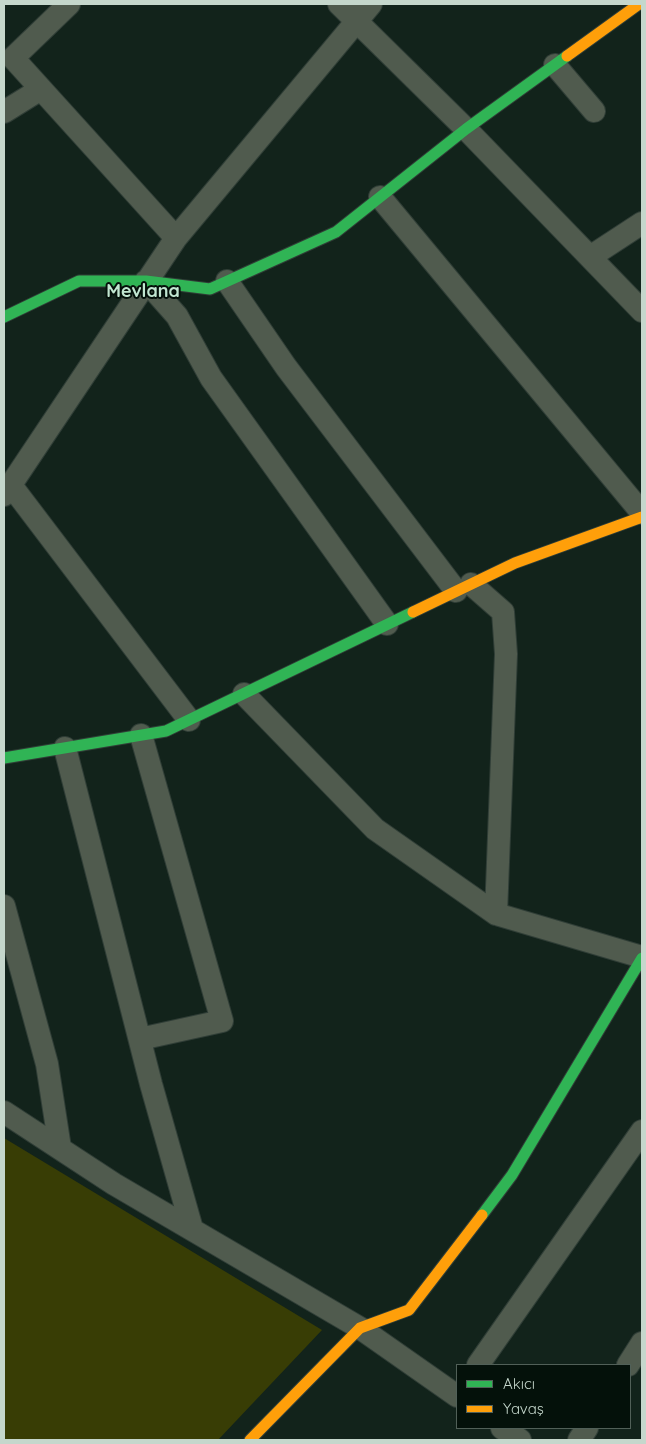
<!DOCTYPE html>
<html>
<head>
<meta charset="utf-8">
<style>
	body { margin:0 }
	#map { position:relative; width:646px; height:1444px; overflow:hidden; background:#12231b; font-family:Quicksand,sans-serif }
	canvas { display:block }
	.frame { position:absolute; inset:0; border:5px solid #c5d7cc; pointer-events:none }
	.legend { position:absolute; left:456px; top:1364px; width:175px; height:65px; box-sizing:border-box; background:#04110a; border:1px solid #516058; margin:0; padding:6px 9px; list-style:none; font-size:15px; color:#c5d7cc }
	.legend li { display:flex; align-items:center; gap:10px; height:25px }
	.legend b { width:25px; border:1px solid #516058 }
</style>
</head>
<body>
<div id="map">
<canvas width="646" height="1444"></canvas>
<div class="frame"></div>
<ul class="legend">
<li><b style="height:6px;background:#30b455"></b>Akıcı</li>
<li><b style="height:6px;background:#ff9f0a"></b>Yavaş</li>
</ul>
</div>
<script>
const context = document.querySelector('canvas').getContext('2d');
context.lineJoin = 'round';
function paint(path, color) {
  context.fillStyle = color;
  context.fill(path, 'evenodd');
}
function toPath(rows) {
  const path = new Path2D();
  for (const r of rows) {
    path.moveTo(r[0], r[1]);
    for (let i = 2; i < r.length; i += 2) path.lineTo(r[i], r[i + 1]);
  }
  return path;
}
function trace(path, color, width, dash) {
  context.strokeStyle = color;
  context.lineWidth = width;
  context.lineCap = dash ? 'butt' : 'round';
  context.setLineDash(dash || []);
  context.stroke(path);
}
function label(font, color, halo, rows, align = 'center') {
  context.font = font + ' Quicksand,sans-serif';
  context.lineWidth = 4;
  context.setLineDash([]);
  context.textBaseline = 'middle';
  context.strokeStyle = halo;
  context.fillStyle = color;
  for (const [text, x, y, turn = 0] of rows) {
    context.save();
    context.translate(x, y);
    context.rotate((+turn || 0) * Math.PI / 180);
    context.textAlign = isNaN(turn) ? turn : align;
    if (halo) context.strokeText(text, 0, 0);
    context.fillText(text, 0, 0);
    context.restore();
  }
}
paint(toPath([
	[4,1138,322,1330,218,1440,4,1440]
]), '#383d05');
const street = toPath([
	[69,4,13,58,176,238],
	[339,4,466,129,642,311],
	[555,65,594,111],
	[4,112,41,89],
	[380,197,642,513],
	[590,257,642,223],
	[146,281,177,316,211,378,387,624],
	[227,281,286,367,456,591],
	[10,484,189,720],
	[4,495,176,238,371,4],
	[471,584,503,612,506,654,496,914],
	[244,694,375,829,496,914,642,957],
	[65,748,151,1084,192,1229],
	[4,906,47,1064,60,1148],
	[140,1039,222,1021,141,735],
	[4,1112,114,1184,360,1328,457,1396],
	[478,1365,642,1131],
	[628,1365,642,1343],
	[502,1428,520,1440],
	[579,1440,587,1428]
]);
const fast = toPath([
	[4,317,79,281,146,281,210,289,336,232,466,129,567,56],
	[4,758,166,731,413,612],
	[482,1215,512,1175,642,958]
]);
const slow = toPath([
	[567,56,639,4],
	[413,612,515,563,642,517],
	[250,1440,360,1328,409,1310,482,1215]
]);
trace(street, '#303e37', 24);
trace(fast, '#303e37', 13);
trace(slow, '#303e37', 13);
trace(street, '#505b4e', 22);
trace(fast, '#30b455', 11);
trace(slow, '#ff9f0a', 11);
label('bold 18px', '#c1e7d1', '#04110a', [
	["Mevlana",143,292]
]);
</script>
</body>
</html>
